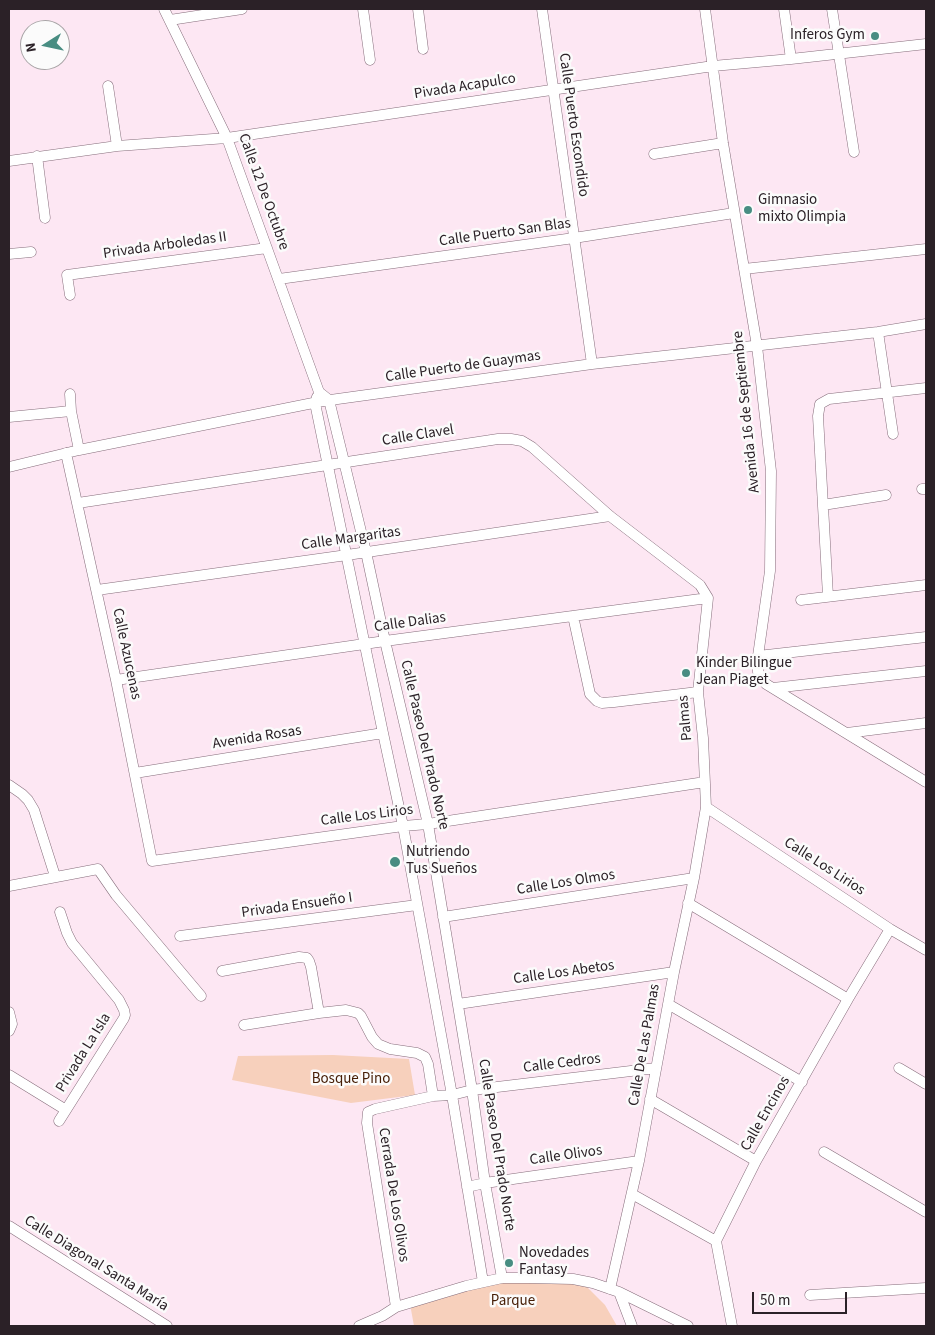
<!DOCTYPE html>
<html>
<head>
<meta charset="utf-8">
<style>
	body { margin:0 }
	#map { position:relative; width:935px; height:1335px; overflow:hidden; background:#fde7f3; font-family:"Source Sans 3",sans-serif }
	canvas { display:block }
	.frame { position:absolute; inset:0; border:10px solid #2b2127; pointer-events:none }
	.north { position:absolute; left:20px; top:20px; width:50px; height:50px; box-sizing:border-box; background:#fbfbfb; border:1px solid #a8a4a6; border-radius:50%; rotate:260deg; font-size:14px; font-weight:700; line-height:20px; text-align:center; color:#2b2127 }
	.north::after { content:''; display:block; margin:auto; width:18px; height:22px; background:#488d82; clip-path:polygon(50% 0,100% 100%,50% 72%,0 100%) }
	.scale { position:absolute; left:752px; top:1292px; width:95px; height:22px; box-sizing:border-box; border:2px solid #2b2127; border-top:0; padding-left:6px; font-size:15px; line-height:18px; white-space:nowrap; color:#2b2127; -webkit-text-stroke:4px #fbfbfb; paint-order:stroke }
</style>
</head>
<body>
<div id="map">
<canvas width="935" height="1335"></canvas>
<div class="frame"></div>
<div class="north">N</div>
<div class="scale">50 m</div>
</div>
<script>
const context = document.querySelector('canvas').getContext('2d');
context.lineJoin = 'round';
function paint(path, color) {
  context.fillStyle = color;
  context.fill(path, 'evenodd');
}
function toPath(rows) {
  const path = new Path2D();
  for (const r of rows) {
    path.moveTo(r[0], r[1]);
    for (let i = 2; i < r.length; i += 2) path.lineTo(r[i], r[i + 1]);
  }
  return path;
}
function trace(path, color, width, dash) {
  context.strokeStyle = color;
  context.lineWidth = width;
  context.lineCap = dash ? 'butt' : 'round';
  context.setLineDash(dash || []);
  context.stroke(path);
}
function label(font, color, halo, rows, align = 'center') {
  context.font = font + ' "Source Sans 3",sans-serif';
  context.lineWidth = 5;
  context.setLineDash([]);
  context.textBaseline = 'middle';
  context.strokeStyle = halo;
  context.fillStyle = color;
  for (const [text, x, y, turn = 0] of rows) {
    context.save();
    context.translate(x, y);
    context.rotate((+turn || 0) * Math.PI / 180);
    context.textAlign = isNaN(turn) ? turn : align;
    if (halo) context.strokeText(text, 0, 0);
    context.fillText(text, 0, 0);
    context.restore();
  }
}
paint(toPath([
	[333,1055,409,1059,415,1095,351,1103,232,1080,238,1056],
	[503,1279,582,1282,605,1305,617,1326,414,1326,410,1304]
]), '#f7d0bc');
const street = toPath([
	[164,9,227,138,319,392,329,400,366,552,385,641,428,824,472,1090,485,1183,502,1278],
	[363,9,370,60],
	[418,9,423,49],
	[542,9,592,364],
	[705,9,723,143,757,346,771,471,770,571,758,656,758,672,761,678,766,684,926,782],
	[784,9,791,59],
	[832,9,854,152],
	[170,20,242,9],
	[108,86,117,146],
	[654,154,723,143],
	[37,156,45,218],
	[9,161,117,146,227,138,713,66,791,59,926,44],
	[9,254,31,252],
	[744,269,926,249],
	[279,279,574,238,734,213],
	[70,295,67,275,267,248],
	[878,332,893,434],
	[70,394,71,411,79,450],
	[317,397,315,403,383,733,403,826,452,1095,483,1282],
	[9,417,71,411],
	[66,453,116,680,152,861,403,826,428,824,705,782],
	[9,467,79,450,323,401,592,364,878,332,926,324],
	[922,489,926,489],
	[78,503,498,439,511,439,522,441,532,447,610,516,700,585,708,598],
	[823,505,886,495],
	[97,590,347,555,610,516],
	[828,596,818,416,820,404,829,399,926,388],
	[801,600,926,585],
	[573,616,590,694,597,701,602,703,614,702,698,692],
	[758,656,926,637],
	[116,680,385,641,708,598],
	[773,688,926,671],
	[847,733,926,723],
	[135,773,383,733],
	[9,785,22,794,28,800,34,810,55,876],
	[706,807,890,929,926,950],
	[9,886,98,869,116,895,201,996],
	[688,903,848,999],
	[443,917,694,878],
	[180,936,417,905],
	[222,971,299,957,307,958,309,961,311,967,319,1013],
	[458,1004,674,972],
	[668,1004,802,1082],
	[9,1012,12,1024,9,1031],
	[244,1025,319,1013,346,1010,358,1013,361,1016,372,1037,378,1044,390,1049,417,1053,425,1057,428,1064,433,1096],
	[899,1068,926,1084],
	[9,1075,66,1110],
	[650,1099,756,1161],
	[59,1121,124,1018,125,1015,124,1010,119,1000,72,943,67,933,60,912],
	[824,1152,926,1212],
	[467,1187,485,1183,639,1161],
	[632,1194,716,1241],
	[9,1226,167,1326],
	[610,1289,639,1161,674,972,694,878,706,807,703,738,698,692,708,598],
	[619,1292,632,1326],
	[810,1295,926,1288],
	[396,1307,367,1123,368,1112,375,1109,433,1096,452,1095,472,1090,656,1068],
	[359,1326,382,1316,396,1307,466,1286,502,1278,529,1278,573,1279,593,1283,619,1292,688,1326],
	[732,1326,716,1241,756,1161,848,999,890,929]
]);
trace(street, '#866d7b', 11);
trace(street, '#fff', 10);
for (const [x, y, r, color] of [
	[875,36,5,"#488d82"],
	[748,210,5,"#488d82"],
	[686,673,5,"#488d82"],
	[395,862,6,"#488d82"],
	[509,1263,5,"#488d82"]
]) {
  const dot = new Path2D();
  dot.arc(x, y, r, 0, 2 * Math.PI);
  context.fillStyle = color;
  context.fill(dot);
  trace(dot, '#fbfbfb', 2);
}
label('15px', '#2b2127', '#fbfbfb', [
	["Inferos Gym",865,36,"right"],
	["Gimnasio",758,201],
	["mixto Olimpia",758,218],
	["Kinder Bilingue",696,664],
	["Jean Piaget",696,681],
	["Nutriendo",406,853],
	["Tus Sueños",406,870],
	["Novedades",519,1254],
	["Fantasy",519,1271]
], 'left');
label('15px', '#2b2127', '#fbfbfb', [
	["Pivada Acapulco",465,87,-9],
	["Calle Puerto Escondido",573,125,82],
	["Calle 12 De Octubre",263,192,70],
	["Calle Puerto San Blas",505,233,-8],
	["Privada Arboledas II",165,246,-8],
	["Calle Puerto de Guaymas",463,367,-8],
	["Avenida 16 de Septiembre",747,412,-96],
	["Calle Clavel",418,436,-9],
	["Calle Margaritas",351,539,-8],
	["Calle Dalias",410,623,-8],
	["Calle Azucenas",126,654,78],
	["Palmas",686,718,-95],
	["Avenida Rosas",257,738,-9],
	["Calle Paseo Del Prado Norte",424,745,77],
	["Calle Los Lirios",367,816,-7],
	["Calle Los Lirios",824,867,33],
	["Calle Los Olmos",566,883,-9],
	["Privada Ensueño I",297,906,-8],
	["Calle Los Abetos",564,973,-8],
	["Calle De Las Palmas",645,1045,-80],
	["Privada La Isla",84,1053,-58],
	["Calle Cedros",562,1064,-7],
	["Calle Encinos",766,1114,-60],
	["Calle Paseo Del Prado Norte",496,1145,81],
	["Calle Olivos",566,1156,-8],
	["Cerrada De Los Olivos",393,1195,81],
	["Calle Diagonal Santa María",96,1264,32]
]);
label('15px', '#451d05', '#fbfbfb', [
	["Bosque Pino",351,1080],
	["Parque",513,1302]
]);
</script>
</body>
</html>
